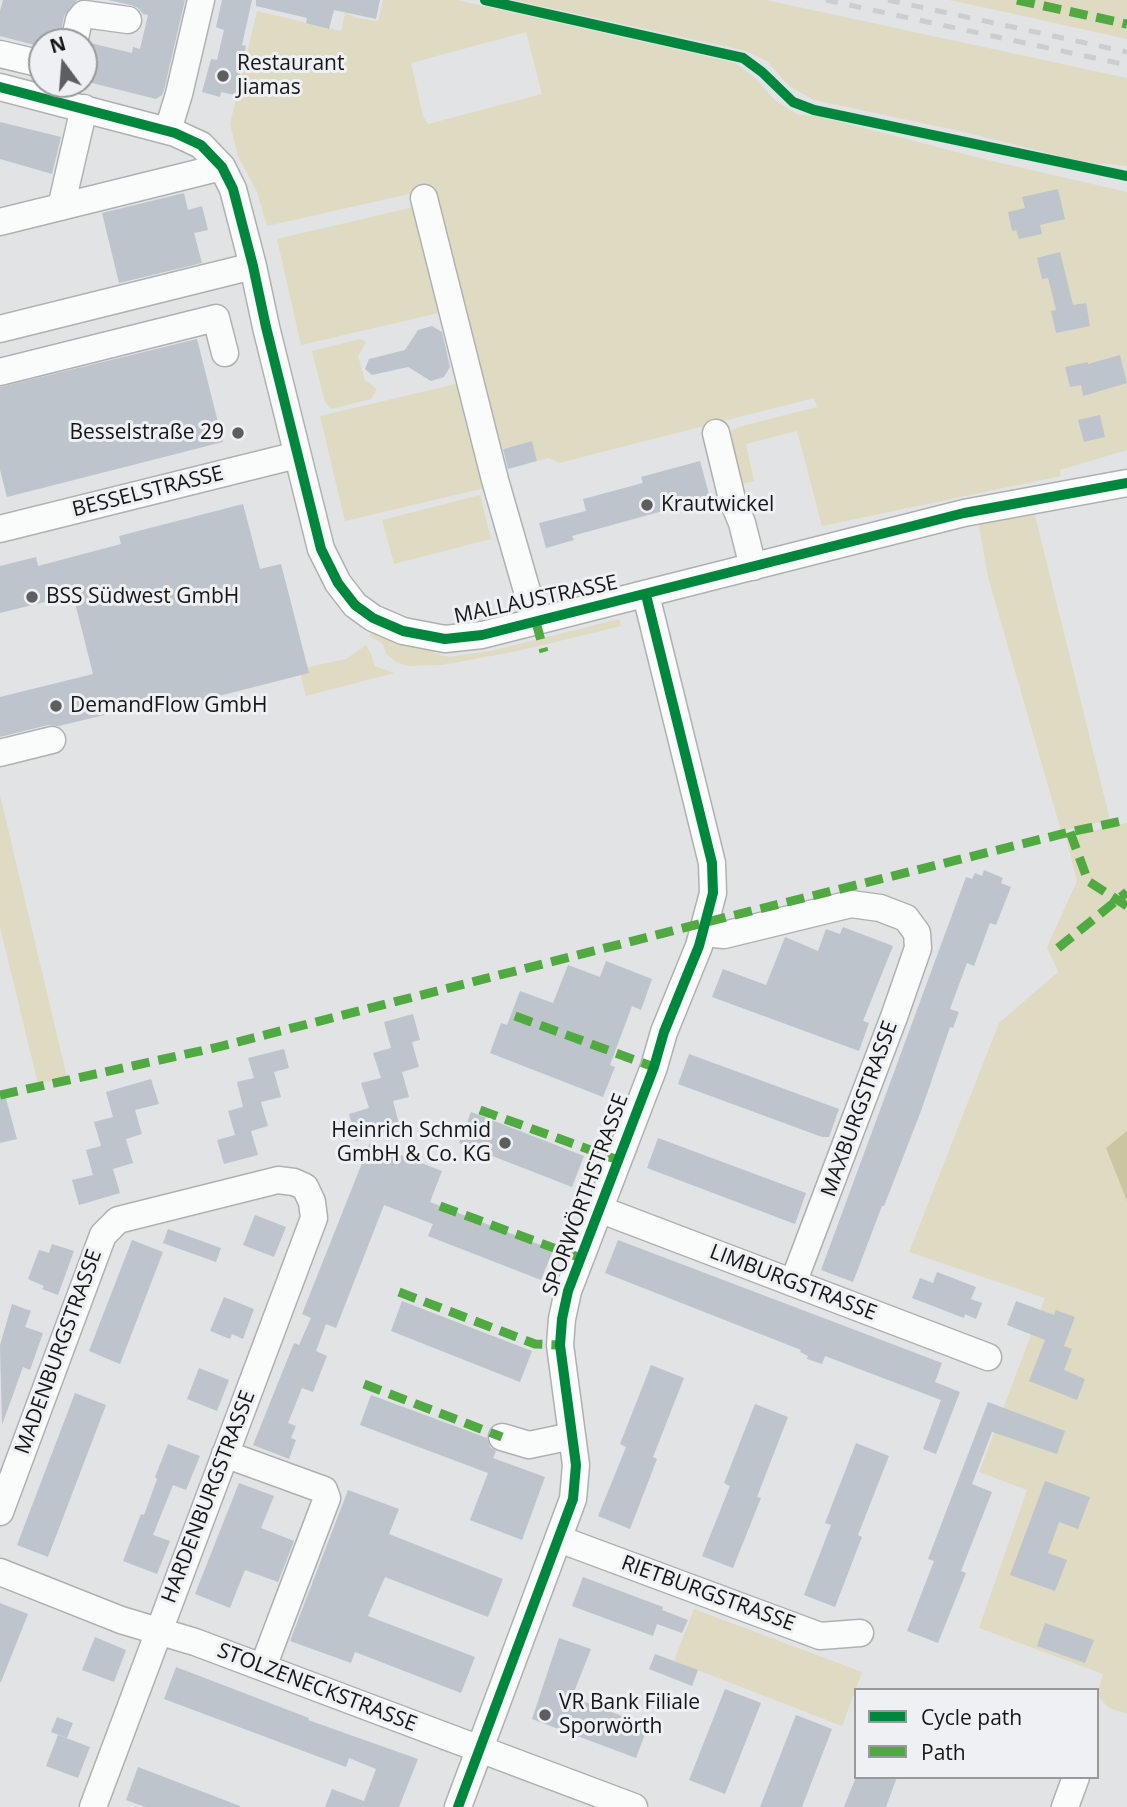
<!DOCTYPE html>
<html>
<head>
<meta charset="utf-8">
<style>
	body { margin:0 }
	#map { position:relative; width:1127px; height:1807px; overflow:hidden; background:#e1e3e5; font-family:"Open Sans",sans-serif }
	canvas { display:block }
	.legend { position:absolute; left:854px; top:1688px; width:245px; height:91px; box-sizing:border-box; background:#eef0f3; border:2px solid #98999b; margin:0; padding:9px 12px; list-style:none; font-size:21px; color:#161617 }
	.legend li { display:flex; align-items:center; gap:14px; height:35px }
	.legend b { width:35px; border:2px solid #98999b }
	.north { position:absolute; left:28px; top:28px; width:70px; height:70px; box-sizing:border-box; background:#eef0f3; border:2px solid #98999b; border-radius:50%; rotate:344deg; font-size:19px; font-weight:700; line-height:28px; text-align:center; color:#161617 }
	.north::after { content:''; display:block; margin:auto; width:24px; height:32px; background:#5d5e5f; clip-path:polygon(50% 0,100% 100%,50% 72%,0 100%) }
</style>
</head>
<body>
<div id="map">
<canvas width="1127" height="1807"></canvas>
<ul class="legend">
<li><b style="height:9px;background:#00873e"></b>Cycle path</li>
<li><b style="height:9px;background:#51a942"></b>Path</li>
</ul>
<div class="north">N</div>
</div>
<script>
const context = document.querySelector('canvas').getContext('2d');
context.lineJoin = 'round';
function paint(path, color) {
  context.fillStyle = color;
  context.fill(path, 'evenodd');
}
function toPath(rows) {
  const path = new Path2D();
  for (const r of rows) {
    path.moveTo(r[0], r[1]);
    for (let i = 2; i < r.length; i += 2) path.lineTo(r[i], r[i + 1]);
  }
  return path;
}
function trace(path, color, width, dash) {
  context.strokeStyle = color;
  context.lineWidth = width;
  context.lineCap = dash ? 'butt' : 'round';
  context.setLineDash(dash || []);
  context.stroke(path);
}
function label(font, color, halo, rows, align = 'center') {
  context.font = font + ' "Open Sans",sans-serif';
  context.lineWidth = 6;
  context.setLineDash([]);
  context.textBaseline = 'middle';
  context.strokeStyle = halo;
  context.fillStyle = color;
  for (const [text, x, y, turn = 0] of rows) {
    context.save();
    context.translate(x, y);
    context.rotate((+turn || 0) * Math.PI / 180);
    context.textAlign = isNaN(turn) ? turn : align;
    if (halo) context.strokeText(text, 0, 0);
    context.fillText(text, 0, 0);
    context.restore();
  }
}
paint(toPath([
	[383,0,457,0,701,55,735,63,754,77,776,101,797,114,821,117,988,160,1127,192,1127,450,1060,470,1061,476,822,526,797,431,746,444,754,481,741,484,727,433,738,427,817,407,814,398,559,463,549,458,537,461,532,441,493,451,427,190,267,226,257,192,238,156,230,124,257,11,341,31,345,13,357,18,378,21],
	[526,32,542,94,428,124,423,116,411,63],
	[513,0,766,0,1127,78,1127,166,1084,162,964,132,814,100,789,86,767,61,746,51],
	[949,0,1127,0,1127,39,987,8],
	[418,206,443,312,301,345,277,239],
	[360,339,366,342,358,356,365,380,377,389,371,399,332,409,325,402,312,351],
	[460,383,485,488,345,521,320,416],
	[480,495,491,539,394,564,382,520],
	[1033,507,1110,820,1061,831,988,577,978,520],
	[619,619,621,626,518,651,442,665,408,666,396,662,386,654,383,644,370,636,373,631,405,645,428,647,435,653,449,657,495,650],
	[366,645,371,654,375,666,394,673,306,696,299,669,346,659],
	[0,795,67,1077,38,1084,0,927],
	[1127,823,1127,1714,1109,1708,1097,1695,1103,1674,979,1628,1027,1490,979,1472,1045,1298,909,1252,999,1023,1058,972,1047,947,1077,881,1066,837],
	[694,1609,862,1672,842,1726,674,1661]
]), '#dfdbc2');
paint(toPath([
	[1127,1131,1127,1201,1106,1148]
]), '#cbc5a1');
paint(toPath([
	[3,0,77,0,64,16,59,42,42,42,42,47,0,36,0,11],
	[108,0,185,0,164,90,162,95,156,99,84,81,84,54,90,43,132,53,133,47,140,49,148,15,143,14,138,8,131,5],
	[222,0,252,0,242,45,246,46,235,95,221,92,220,97,202,92,211,59,217,60,224,30,216,27],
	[256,0,380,0,376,19,334,10,329,29,306,23,307,18,256,6],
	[0,122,61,137,52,174,0,159],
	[1058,189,1065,219,1040,225,1042,234,1019,239,1016,230,1012,231,1008,212,1025,208,1022,197],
	[184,193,188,210,202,206,208,230,194,233,202,263,119,283,102,213],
	[1060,252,1073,305,1086,303,1090,326,1056,333,1051,311,1056,310,1048,278,1042,279,1037,258],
	[432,326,442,332,450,367,444,377,431,381,408,367,372,375,365,369,369,359,405,350,418,330],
	[197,339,223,442,7,497,0,470,0,387],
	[1120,355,1127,383,1083,396,1081,385,1070,387,1065,367,1088,362,1088,364],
	[1100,415,1105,437,1084,442,1078,420],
	[532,441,537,461,508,469,503,449],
	[700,461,710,498,572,536,574,540,546,548,539,523,586,511,583,499,643,483,641,477],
	[243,504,260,569,281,564,309,673,164,710,162,701,59,726,48,725,0,737,0,697,93,674,73,595,0,613,0,566,36,557,38,566,121,544,119,536],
	[984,870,1003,878,1001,883,1011,887,996,925,990,923,974,966,967,963,950,1009,959,1012,953,1028,950,1027,921,1111,884,1206,882,1206,853,1282,821,1270,966,877,972,879,975,873,982,876],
	[843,927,893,946,863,1021,869,1023,859,1051,712,997,723,969,766,985,785,937,818,951,826,929,840,934],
	[606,961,652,979,641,1010,632,1006,610,1065,615,1067,603,1097,490,1053,501,1023,507,1025,520,991,553,1003,568,965,600,977],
	[413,1014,420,1040,412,1042,419,1067,402,1072,409,1097,393,1101,400,1128,356,1141,349,1114,369,1108,361,1083,381,1078,373,1053,391,1048,384,1022],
	[284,1049,289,1068,274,1072,281,1097,261,1102,268,1126,251,1131,258,1155,224,1164,217,1140,235,1135,228,1111,243,1107,237,1082,254,1078,248,1058],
	[689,1054,839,1109,829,1137,822,1137,678,1084],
	[151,1079,159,1104,135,1110,142,1134,126,1139,133,1163,113,1169,120,1193,79,1205,72,1180,93,1175,86,1150,101,1146,94,1122,113,1117,106,1092],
	[0,1095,5,1095,17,1139,0,1143],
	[471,1112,584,1156,572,1187,459,1143],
	[658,1138,806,1193,795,1224,647,1168],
	[370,1143,442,1171,430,1202,553,1250,541,1280,428,1236,433,1224,384,1205,336,1328,326,1324,316,1351,327,1356,313,1392,302,1388,288,1423,296,1426,291,1438,296,1440,289,1459,253,1445,294,1343,299,1345,311,1318,302,1314],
	[255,1215,286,1227,274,1257,243,1245],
	[168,1229,221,1248,216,1262,163,1243],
	[132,1240,163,1252,120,1364,89,1351],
	[618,1240,942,1363,935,1382,960,1392,936,1454,923,1449,941,1400,825,1356,822,1364,807,1359,808,1356,800,1352,801,1350,605,1273],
	[52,1244,74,1251,58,1295,42,1289,44,1286,28,1279,39,1250,49,1253],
	[937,1272,976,1287,971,1299,982,1303,976,1319,965,1314,964,1318,912,1298,920,1278,933,1283],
	[224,1297,254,1309,243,1339,232,1334,230,1339,210,1331],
	[402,1301,532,1351,520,1382,391,1331],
	[1016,1301,1054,1315,1056,1310,1075,1317,1064,1346,1072,1349,1064,1370,1085,1379,1077,1400,1029,1381,1045,1340,1007,1325],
	[12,1304,31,1311,25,1327,43,1333,30,1370,23,1367,2,1425,0,1345],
	[651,1365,684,1378,653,1457,657,1459,630,1529,598,1516,626,1447,620,1444],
	[199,1368,229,1380,217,1411,187,1399],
	[75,1393,106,1405,48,1557,17,1545],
	[371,1395,487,1438,490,1447,496,1451,493,1458,545,1477,522,1540,470,1520,488,1473,360,1425],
	[988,1402,1065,1431,1057,1454,992,1432,972,1484,992,1492,961,1571,966,1573,938,1643,907,1631,934,1561,928,1559],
	[755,1404,788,1417,757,1497,761,1498,733,1568,702,1556,730,1486,724,1483],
	[856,1443,889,1456,858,1535,862,1537,835,1607,804,1595,831,1525,825,1523],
	[168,1444,200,1456,186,1490,173,1485,153,1535,170,1541,157,1574,123,1561,141,1514,144,1515,157,1479,155,1477],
	[1045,1481,1090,1497,1078,1529,1059,1522,1048,1553,1067,1560,1055,1591,1010,1575],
	[239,1483,274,1496,261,1528,294,1541,278,1582,245,1570,230,1608,195,1594],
	[348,1490,399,1509,389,1534,503,1579,488,1617,385,1577,368,1616,475,1657,461,1693,355,1652,351,1663,290,1641],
	[583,1577,663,1607,662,1610,688,1620,682,1633,657,1624,653,1636,572,1606],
	[0,1603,28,1614,1,1682,0,1682],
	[1045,1623,1094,1640,1085,1663,1037,1646],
	[95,1637,126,1650,114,1682,82,1670],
	[559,1638,591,1649,572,1697,648,1726,636,1758,532,1719],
	[655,1654,698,1670,692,1686,649,1669],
	[176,1667,309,1718,308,1720,418,1759,399,1807,325,1807,332,1789,364,1801,376,1769,349,1758,346,1767,164,1699],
	[725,1689,761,1703,725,1794,689,1780],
	[796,1715,832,1729,802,1807,760,1807],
	[57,1717,73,1723,67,1738,51,1732],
	[58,1735,90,1747,78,1778,46,1766],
	[138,1767,240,1806,240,1807,145,1807,126,1800],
	[856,1777,897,1777,886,1807,844,1807]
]), '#bdc4cc');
const minor = toPath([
	[74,42,79,20,84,14,128,20],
	[0,54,42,64],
	[0,87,175,133,201,145,222,167,233,189,253,266,266,327,321,549,338,583,355,605,373,618,403,631,445,639,482,635,964,513,1127,483],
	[168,130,179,94,201,0],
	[424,198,495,480,536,622],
	[61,207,84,108],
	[0,222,222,167],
	[0,329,253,266],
	[0,372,216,318,225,353],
	[716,433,732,499,742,523,753,567],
	[0,529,297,455],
	[0,753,52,740],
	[703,933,724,935,851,904,880,908,906,918,917,933,918,948,894,1017,793,1283],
	[599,1209,988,1357],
	[502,1437,529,1445,572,1436],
	[225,1454,324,1490,327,1498,263,1667],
	[0,1512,103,1235,118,1220,278,1180,294,1182,305,1187,312,1202,314,1218,93,1807],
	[559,1539,820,1636,860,1633],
	[0,1572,121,1620,195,1642,634,1807],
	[458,1807,573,1499,576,1465,560,1345,562,1319,568,1291,654,1067,664,1032,699,946,713,893,712,863,646,595],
	[1065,1807,1076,1777]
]);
trace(minor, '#b0b0b2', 29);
trace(minor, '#fafbfb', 26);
trace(toPath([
	[826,0,1127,65],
	[888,0,1127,52]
]), '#cdcdce', 5, [12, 12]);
trace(toPath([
	[1017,0,1127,24],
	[536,622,544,652],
	[1070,832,1088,881,1127,906],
	[1058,948,1127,892],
	[515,1016,654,1067],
	[0,1095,214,1048,707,922,1070,832,1127,820],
	[480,1110,618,1160],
	[440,1206,581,1258],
	[399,1292,535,1344,560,1345],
	[364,1384,502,1437]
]), '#51a942', 9, [18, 9]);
trace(toPath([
	[485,0,743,58,762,72,793,102,814,110,1127,176],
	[0,87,175,133,201,145,222,167,233,189,253,266,266,327,321,549,338,583,355,605,373,618,403,631,445,639,482,635,964,513,1127,483],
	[458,1807,573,1499,576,1465,560,1345,562,1319,568,1291,654,1067,664,1032,699,946,713,893,712,863,646,595]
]), '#00873e', 10);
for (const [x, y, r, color] of [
	[223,76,7,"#5d5e5f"],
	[238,433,7,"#5d5e5f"],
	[647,505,7,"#5d5e5f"],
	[32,597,7,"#5d5e5f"],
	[56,706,7,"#5d5e5f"],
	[505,1143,7,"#5d5e5f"],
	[545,1715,7,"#5d5e5f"]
]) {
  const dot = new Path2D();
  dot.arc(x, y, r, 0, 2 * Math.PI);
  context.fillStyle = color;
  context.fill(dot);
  trace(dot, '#eef0f3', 2.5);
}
label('21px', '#161617', '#eef0f3', [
	["Restaurant",237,64],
	["Jiamas",237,88],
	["Besselstraße 29",224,433,"right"],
	["Krautwickel",661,505],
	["BSS Südwest GmbH",46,597],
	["DemandFlow GmbH",70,706],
	["Heinrich Schmid",491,1131,"right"],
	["GmbH & Co. KG",491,1155,"right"],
	["VR Bank Filiale",559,1703],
	["Sporwörth",559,1727]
], 'left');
label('21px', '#161617', '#eef0f3', [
	["BESSELSTRASSE",148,492,-14],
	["MALLAUSTRASSE",536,600,-12],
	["MAXBURGSTRASSE",860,1109,-70],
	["SPORWÖRTHSTRASSE",586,1195,-70],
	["LIMBURGSTRASSE",793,1283,21],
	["MADENBURGSTRASSE",59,1352,-70],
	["HARDENBURGSTRASSE",209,1497,-69],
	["RIETBURGSTRASSE",708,1594,20],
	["STOLZENECKSTRASSE",317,1688,21]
]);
</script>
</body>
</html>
